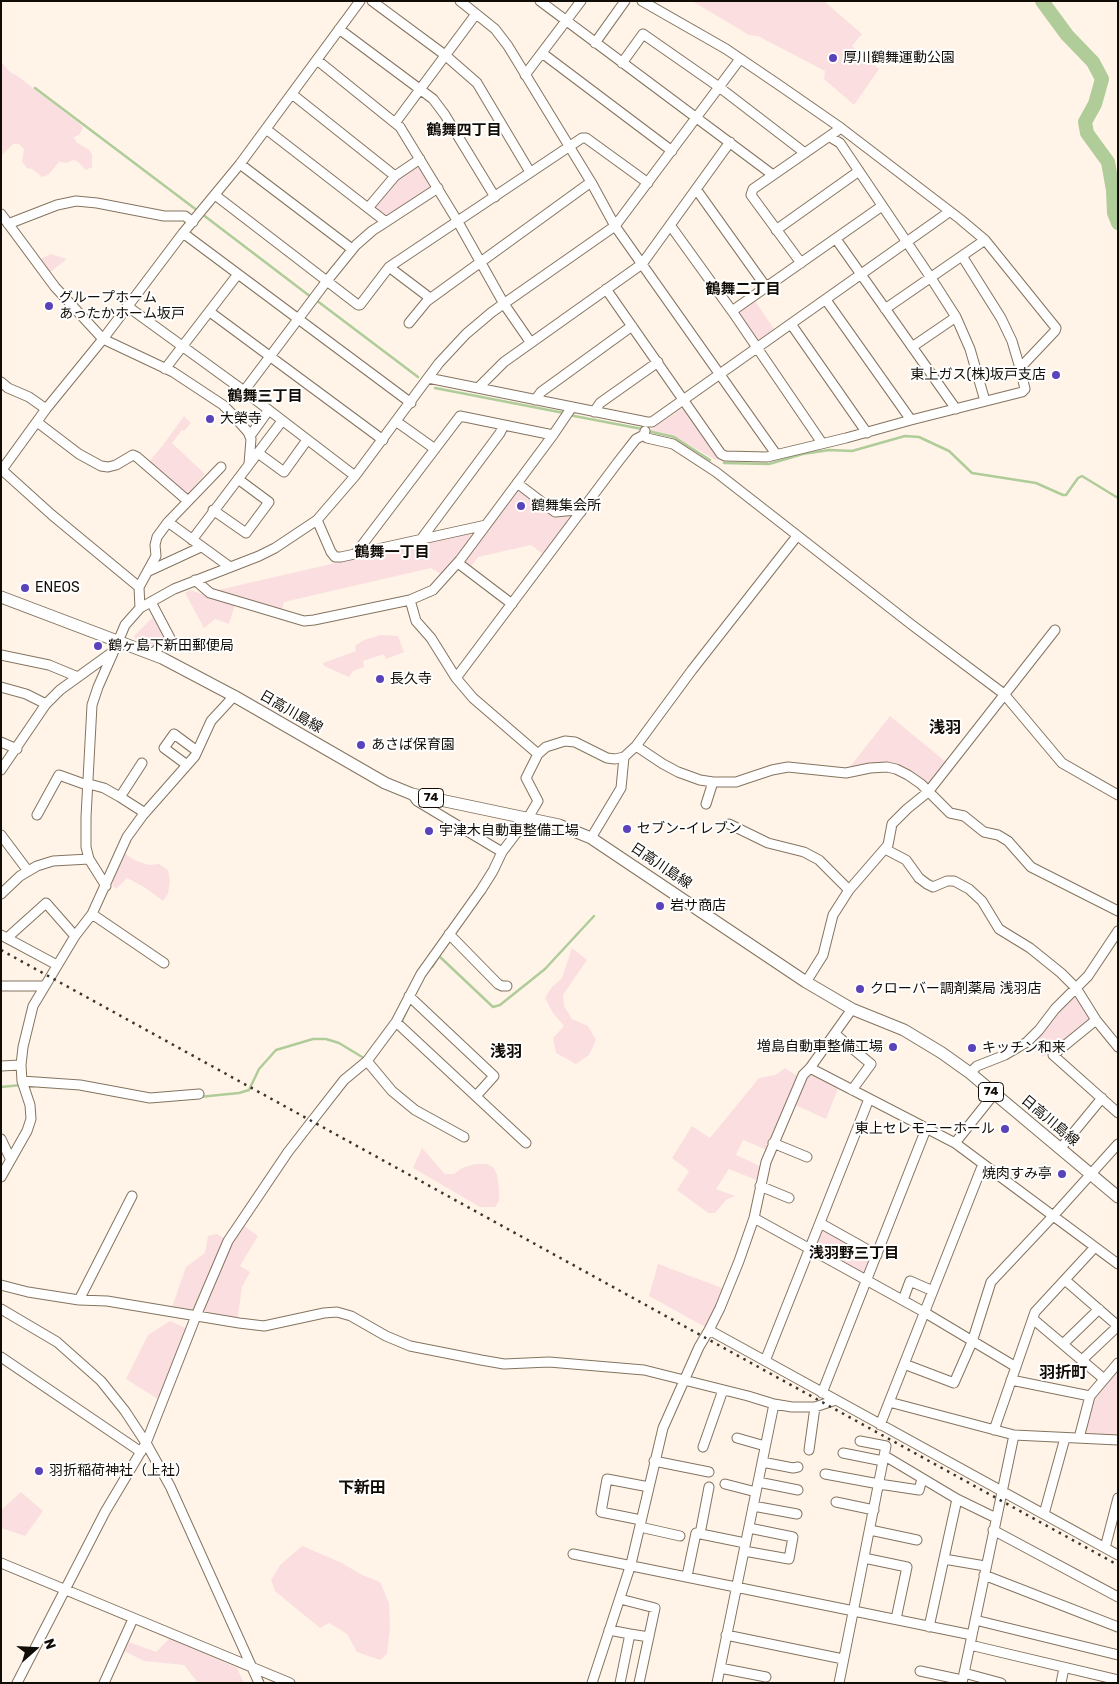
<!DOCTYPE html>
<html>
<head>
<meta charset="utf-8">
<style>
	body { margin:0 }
	#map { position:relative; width:1119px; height:1684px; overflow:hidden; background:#fff4e7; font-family:Rubik,sans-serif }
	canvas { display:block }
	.frame { position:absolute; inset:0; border:2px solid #110c05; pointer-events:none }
	.north { position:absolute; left:10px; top:1624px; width:50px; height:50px; -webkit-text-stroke:4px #fff; paint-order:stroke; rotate:71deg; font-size:14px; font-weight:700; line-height:20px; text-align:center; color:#110c05 }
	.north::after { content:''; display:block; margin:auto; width:18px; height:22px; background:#110c05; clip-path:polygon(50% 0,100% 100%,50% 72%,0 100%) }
</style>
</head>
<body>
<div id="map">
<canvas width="1119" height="1684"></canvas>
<div class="frame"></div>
<div class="north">N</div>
</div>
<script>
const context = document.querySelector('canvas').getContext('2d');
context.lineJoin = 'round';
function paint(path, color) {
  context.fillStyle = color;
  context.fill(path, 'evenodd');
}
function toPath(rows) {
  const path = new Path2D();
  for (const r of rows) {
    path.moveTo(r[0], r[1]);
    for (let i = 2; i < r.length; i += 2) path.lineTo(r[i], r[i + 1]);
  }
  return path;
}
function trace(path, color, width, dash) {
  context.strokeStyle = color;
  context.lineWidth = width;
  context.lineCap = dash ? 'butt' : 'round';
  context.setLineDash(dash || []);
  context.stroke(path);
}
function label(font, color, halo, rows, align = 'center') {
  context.font = font + ' Rubik,"Noto Sans JP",sans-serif';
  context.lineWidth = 4;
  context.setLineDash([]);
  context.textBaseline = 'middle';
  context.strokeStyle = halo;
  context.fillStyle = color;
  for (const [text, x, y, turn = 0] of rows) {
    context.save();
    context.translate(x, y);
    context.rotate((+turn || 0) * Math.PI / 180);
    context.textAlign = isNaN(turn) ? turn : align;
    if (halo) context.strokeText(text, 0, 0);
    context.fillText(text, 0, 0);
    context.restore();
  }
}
paint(toPath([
	[692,1,824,1,862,34,852,46,879,69,854,105,824,79,825,71,758,36,749,35],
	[1,62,10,72,16,75,80,124,83,128,79,135,74,137,76,142,89,150,92,154,92,167,86,170,77,161,73,160,67,163,59,162,48,175,42,177,32,169,27,168,22,162,24,149,19,144,13,144,1,156],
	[419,165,431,185,431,189,388,215,384,215,376,209,375,206,397,178],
	[51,254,67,259,48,274,38,260],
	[755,301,774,329,758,340,755,340,738,316,738,313],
	[684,408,721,460,714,459,674,436,651,430,681,409],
	[184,416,191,423,184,431,182,430,172,443,205,474,188,494,185,494,148,463,163,445],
	[515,490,519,490,554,517,571,515,573,517,544,555,531,545,478,557,470,568,463,560],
	[470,532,472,536,442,575,431,568,284,602,281,612,214,591],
	[190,590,235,605,229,624,215,619,204,628,185,593],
	[154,616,165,635,154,647,136,640,134,636],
	[381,635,398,636,404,652,386,659,384,654,363,661,364,667,353,671,349,677,324,666,323,663,356,651,355,646,364,640],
	[890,716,946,762,928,784,904,767,891,764,877,763,848,769],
	[124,853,134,860,149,865,159,864,168,870,170,881,168,894,163,901,144,887,127,878,116,889,112,885,116,868],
	[572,948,587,960,563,995,564,1006,572,1019,588,1026,596,1040,589,1055,576,1064,556,1053,553,1038,564,1026,553,1013,545,998,551,988,562,978],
	[1076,994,1091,1017,1091,1020,1043,1057,1029,1045,1056,1011],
	[785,1068,799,1077,767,1150,743,1140,736,1155,762,1167,759,1181,729,1169,716,1189,735,1196,726,1200,715,1213,708,1213,677,1190,689,1171,672,1158,692,1126,710,1138,759,1078,775,1075],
	[810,1071,839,1086,826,1119,793,1104,805,1077],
	[422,1148,445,1174,454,1174,462,1168,475,1164,487,1164,493,1167,497,1174,499,1189,499,1201,495,1207,480,1207,413,1168],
	[243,1225,258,1236,240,1266,250,1272,242,1287,237,1322,171,1310,186,1267,205,1253,208,1236,217,1234,230,1242],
	[821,1228,872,1254,866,1274,863,1275,816,1249,815,1246],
	[658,1264,725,1289,707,1328,649,1296],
	[170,1321,188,1329,161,1401,126,1379,148,1335],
	[1118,1370,1118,1436,1082,1435,1095,1398],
	[21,1492,43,1511,25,1536,1,1528,1,1510],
	[302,1546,342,1563,362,1575,380,1582,389,1603,390,1628,387,1654,380,1660,357,1652,347,1634,329,1623,320,1628,275,1591,271,1580,280,1565],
	[170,1638,237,1668,244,1683,198,1683,184,1665,144,1661,124,1651,129,1642,156,1652]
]), '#fbdfe0');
trace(toPath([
	[35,88,198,211],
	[202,214,311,297],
	[316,300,418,377],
	[435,388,564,413],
	[569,415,642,429],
	[648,431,674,437,710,460],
	[724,463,769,464,803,454,829,450,852,451,905,436,919,437,949,451,972,473,1036,483,1063,495,1066,495,1078,478,1082,476,1118,498],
	[432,967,439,956,493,1007,500,1005,545,969,594,916],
	[401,1023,410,1004],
	[1,1087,21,1085],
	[199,1097,239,1093,249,1090,259,1069,276,1050,313,1039,326,1039,339,1043,367,1060]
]), '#afcc99', 2.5);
trace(toPath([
	[1042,1,1067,35,1093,62,1102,79,1095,104,1085,122,1087,133,1108,162,1113,190,1114,213,1118,223]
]), '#afcc99', 14);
const minor = toPath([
	[372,1,445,55,477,83,530,172],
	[460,1,495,29,508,46,591,182,615,226,776,454],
	[540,1,773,175],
	[339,29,433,99,445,115,495,197],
	[595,43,625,1],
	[542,53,672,151],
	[317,60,400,127,458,222,504,304,531,343],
	[622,63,643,34,719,87,805,153],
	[525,75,581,1],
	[292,94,395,176],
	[395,123,476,14],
	[266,129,386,222],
	[830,137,840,143,931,278,956,317,970,349,985,401],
	[240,164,352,249],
	[696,189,766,287],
	[215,195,358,305,360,305,389,267,582,138,586,138,648,183],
	[368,208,395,176,420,159],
	[1,214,55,287,103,339,173,372,223,405,233,415,248,432,251,439,249,464],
	[8,224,57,205,76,201,97,203,164,216,185,216,193,222],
	[670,225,732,311,822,443],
	[776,230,859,171],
	[183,233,411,403],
	[836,239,956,409],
	[962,256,1001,318,1012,341,1020,368],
	[801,263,751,195,753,189,841,128],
	[389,267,430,298],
	[606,289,721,454,725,456,767,457,846,438,911,420,1022,392,1025,389,1020,368,1055,331,1056,328,985,240,960,219,841,128,779,85,726,49,642,1],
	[826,300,911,420],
	[127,306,244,391,355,476],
	[885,309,985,240],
	[732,311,882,206],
	[210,312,383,440],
	[409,323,427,301,591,182],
	[791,324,867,433],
	[912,347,956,317],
	[165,369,238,274],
	[428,378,647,422,652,422,949,212],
	[1,382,8,388,29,397,46,409],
	[478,388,504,362,642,264,730,142],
	[244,391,326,282,356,245,372,231,438,188],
	[535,400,541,392,632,326],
	[594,412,600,403,658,362],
	[37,422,79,454,101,466,108,467,116,465,133,455,137,457,188,501],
	[397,422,435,449],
	[644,435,647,438,673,444,716,472,912,625,1004,694,1062,763,1118,795],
	[250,436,268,411],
	[258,453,284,472,307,440],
	[1,469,52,515,139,587],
	[1,471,46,409,103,339,183,233,240,164,360,1],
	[517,483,555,512,577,510,581,512],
	[213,510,246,533,269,502,238,479],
	[317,520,331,552,335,557,341,557,486,525],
	[168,522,230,567],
	[422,538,500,433,504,425],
	[192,540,282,421],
	[356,553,460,416,553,435],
	[458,563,512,604],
	[149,571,201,547],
	[195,580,210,593,304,621,314,620,410,600,433,590,460,560,553,435,572,407],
	[410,600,416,621,431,638,456,678,473,698,538,754],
	[151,602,170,638,152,654],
	[140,608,139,587,156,556,155,545,157,537,168,522,221,467],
	[1,655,49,665,78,677],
	[456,678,618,462,636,439,644,435,645,431],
	[1,687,26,694,46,704],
	[1,742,17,749],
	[636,746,663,764,678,772,700,780,713,782,736,782,772,770,788,767,846,773,870,768,887,767,896,769,908,775,921,784,950,813,964,816,984,832,998,835,1008,841,1031,867,1118,911],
	[142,763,120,797,145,813],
	[187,765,164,748,174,734,197,751],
	[1,770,46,704,60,690,114,651,125,625,140,608,174,589,259,556,275,548,317,520,355,476,439,363,466,334,492,312,615,226,740,59],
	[412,794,417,801,502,852],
	[706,804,713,782],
	[37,815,59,775,84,784,89,784,104,788,120,797],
	[729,824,768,843,804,852,819,860,849,890],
	[1,835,28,871],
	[591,838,621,788,624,757],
	[885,849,906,860,919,878,927,884,933,887,947,881,954,881,969,889,982,901,999,929,1030,948,1061,973,1076,988,1096,1020,1118,1047],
	[106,886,89,859,86,847,86,817,92,705,98,687,113,653],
	[1,894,20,876,37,866,53,861,89,859],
	[92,914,164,963],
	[449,934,498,984,502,986,507,986],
	[1,935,57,965],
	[7,938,46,903,75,936],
	[806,982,823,955,833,915,849,890,888,845,892,824,907,809,928,792,1055,630],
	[1,986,44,986],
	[409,996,494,1076,476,1096],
	[1096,1020,1053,1055,1118,1113],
	[396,1022,526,1143],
	[835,1034,871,1064,852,1090],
	[367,1061,392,1091,415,1110,464,1137],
	[1,1066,21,1065],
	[810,1068,955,1143,1118,1264],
	[970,1073,977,1066,1005,1055,1027,1042,1039,1030,1055,1009,1088,976,1118,931],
	[22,1081,80,1085,150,1098,199,1094],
	[1,1139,10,1158],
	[773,1143,807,1157],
	[955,1143,994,1094],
	[1060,1149,1102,1098],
	[1,1177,27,1131,31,1119,30,1105,22,1081,21,1065,23,1047,33,1006,75,936,92,914,127,837,143,815,195,756,211,721,234,696],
	[760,1186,789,1198],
	[754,1218,924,1312,1016,1367],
	[820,1223,877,1255],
	[1065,1280,1118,1326],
	[1,1285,28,1292,79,1300,107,1301,239,1323,264,1326,324,1313,337,1312,351,1316,386,1336,410,1346,481,1360,504,1364,549,1362,644,1370,748,1396,774,1404,792,1407,815,1407,836,1400],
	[79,1300,132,1196],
	[903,1300,910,1281,933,1291],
	[1,1309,57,1342,101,1381,125,1411,146,1443,170,1486,259,1683],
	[1033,1319,1104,1379],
	[709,1330,1118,1555],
	[1063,1344,1099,1309],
	[1,1357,141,1452],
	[1082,1360,1118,1326],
	[765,1361,869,1099],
	[904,1364,954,1383,972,1342,991,1282,1054,1215,1118,1144],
	[1011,1380,1090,1396],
	[822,1393,926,1129],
	[889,1402,1014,1435],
	[880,1425,983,1164],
	[994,1430,1035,1312,1095,1247],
	[737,1438,765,1446],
	[1079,1438,1090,1396,1118,1363],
	[703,1447,723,1390],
	[809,1450,815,1407],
	[843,1453,883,1461],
	[885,1456,957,1499,996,1518],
	[654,1461,709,1472],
	[762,1462,793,1468,798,1467],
	[825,1474,879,1484,919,1490,922,1479],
	[758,1482,798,1490],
	[725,1484,756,1492],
	[836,1502,874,1510],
	[753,1506,797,1514],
	[1044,1514,1065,1438],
	[641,1520,601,1512,607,1479,649,1487],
	[640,1527,680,1536],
	[870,1530,917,1540],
	[993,1530,1118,1597],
	[700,1534,709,1487],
	[1105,1548,1118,1498],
	[744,1551,789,1559,793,1537,749,1528],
	[573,1554,972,1635],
	[864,1558,907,1567,896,1619],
	[944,1559,985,1566],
	[1,1563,290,1683],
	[984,1575,1118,1627],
	[687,1576,696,1533,745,1543],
	[620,1599,655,1608,639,1683],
	[975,1620,1118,1655],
	[929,1627,957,1499],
	[609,1630,630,1634,620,1683],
	[630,1634,649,1637],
	[726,1635,843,1659],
	[970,1645,1118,1680],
	[720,1668,766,1677],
	[920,1671,962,1680],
	[964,1673,1001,1683],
	[17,1683,105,1512,146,1443,196,1316,228,1241,288,1152,312,1121,344,1080,367,1061,396,1022,421,974,481,890,493,871,502,852,528,818,538,801,526,778,538,754,546,747,565,741,575,742,607,758,615,759,624,757,636,746,692,670,797,536],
	[104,1683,133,1619],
	[592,1683,631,1564,663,1428,699,1347,709,1330,720,1308,739,1261,754,1218,766,1162,803,1075,810,1068,852,1009],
	[717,1683,774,1404],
	[839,1683,886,1446,860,1441],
	[962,1683,1014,1435,1118,1440],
	[1061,1683,1064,1668]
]);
const major = toPath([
	[1,597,162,658,234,696,385,783,412,794,559,825,591,838,806,982,852,1009,904,1030,942,1053,970,1073,1118,1197]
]);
trace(minor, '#847460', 11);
trace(major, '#847460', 13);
trace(minor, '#fff', 9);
trace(major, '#fff', 11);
trace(toPath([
	[1,950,1118,1565]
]), '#3b352d', 2.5, [2.5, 5]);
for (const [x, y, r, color] of [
	[833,58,5,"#5a42ba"],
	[49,306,5,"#5a42ba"],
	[1056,375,5,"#5a42ba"],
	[210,419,5,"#5a42ba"],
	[521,506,5,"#5a42ba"],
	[25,588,5,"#5a42ba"],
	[98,646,5,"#5a42ba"],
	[380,679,5,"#5a42ba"],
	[361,745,5,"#5a42ba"],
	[627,829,5,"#5a42ba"],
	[429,831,5,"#5a42ba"],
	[660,906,5,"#5a42ba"],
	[860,989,5,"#5a42ba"],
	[893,1047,5,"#5a42ba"],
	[972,1048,5,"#5a42ba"],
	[1005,1129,5,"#5a42ba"],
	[1062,1174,5,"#5a42ba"],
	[39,1471,5,"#5a42ba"]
]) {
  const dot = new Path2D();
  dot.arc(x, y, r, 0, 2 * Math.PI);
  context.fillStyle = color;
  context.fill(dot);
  trace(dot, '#fff', 2);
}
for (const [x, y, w] of [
	[431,798,25],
	[991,1092,25]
]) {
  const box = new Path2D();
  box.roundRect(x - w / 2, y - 9.5, w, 19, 4);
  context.fillStyle = '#fff';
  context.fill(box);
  trace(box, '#110c05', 1);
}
label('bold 12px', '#110c05', null, [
	["74",431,798],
	["74",991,1092]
]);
label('14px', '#110c05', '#fff', [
	["厚川鶴舞運動公園",843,58],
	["グループホーム",59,298],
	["あったかホーム坂戸",59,314],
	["東上ガス(株)坂戸支店",1046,375,"right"],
	["大榮寺",220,419],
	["鶴舞集会所",531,506],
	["ENEOS",35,588],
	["鶴ヶ島下新田郵便局",108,646],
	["長久寺",390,679],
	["あさば保育園",371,745],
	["セブン-イレブン",637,829],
	["宇津木自動車整備工場",439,831],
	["岩サ商店",670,906],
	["クローバー調剤薬局 浅羽店",870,989],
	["増島自動車整備工場",883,1047,"right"],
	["キッチン和来",982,1048],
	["東上セレモニーホール",995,1129,"right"],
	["焼肉すみ亭",1052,1174,"right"],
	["羽折稲荷神社（上社）",49,1471]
], 'left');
label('14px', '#110c05', '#fff', [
	["日高川島線",291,712,30],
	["日高川島線",661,866,34],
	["日高川島線",1050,1121,40]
]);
label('bold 15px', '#110c05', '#fff', [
	["鶴舞四丁目",464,131],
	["鶴舞二丁目",743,290],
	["鶴舞三丁目",265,397],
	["鶴舞一丁目",392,553],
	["浅羽野三丁目",854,1254]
]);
label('bold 16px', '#110c05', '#fff', [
	["浅羽",945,728],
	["浅羽",506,1052],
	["羽折町",1063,1373],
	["下新田",362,1488]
]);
</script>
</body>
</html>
